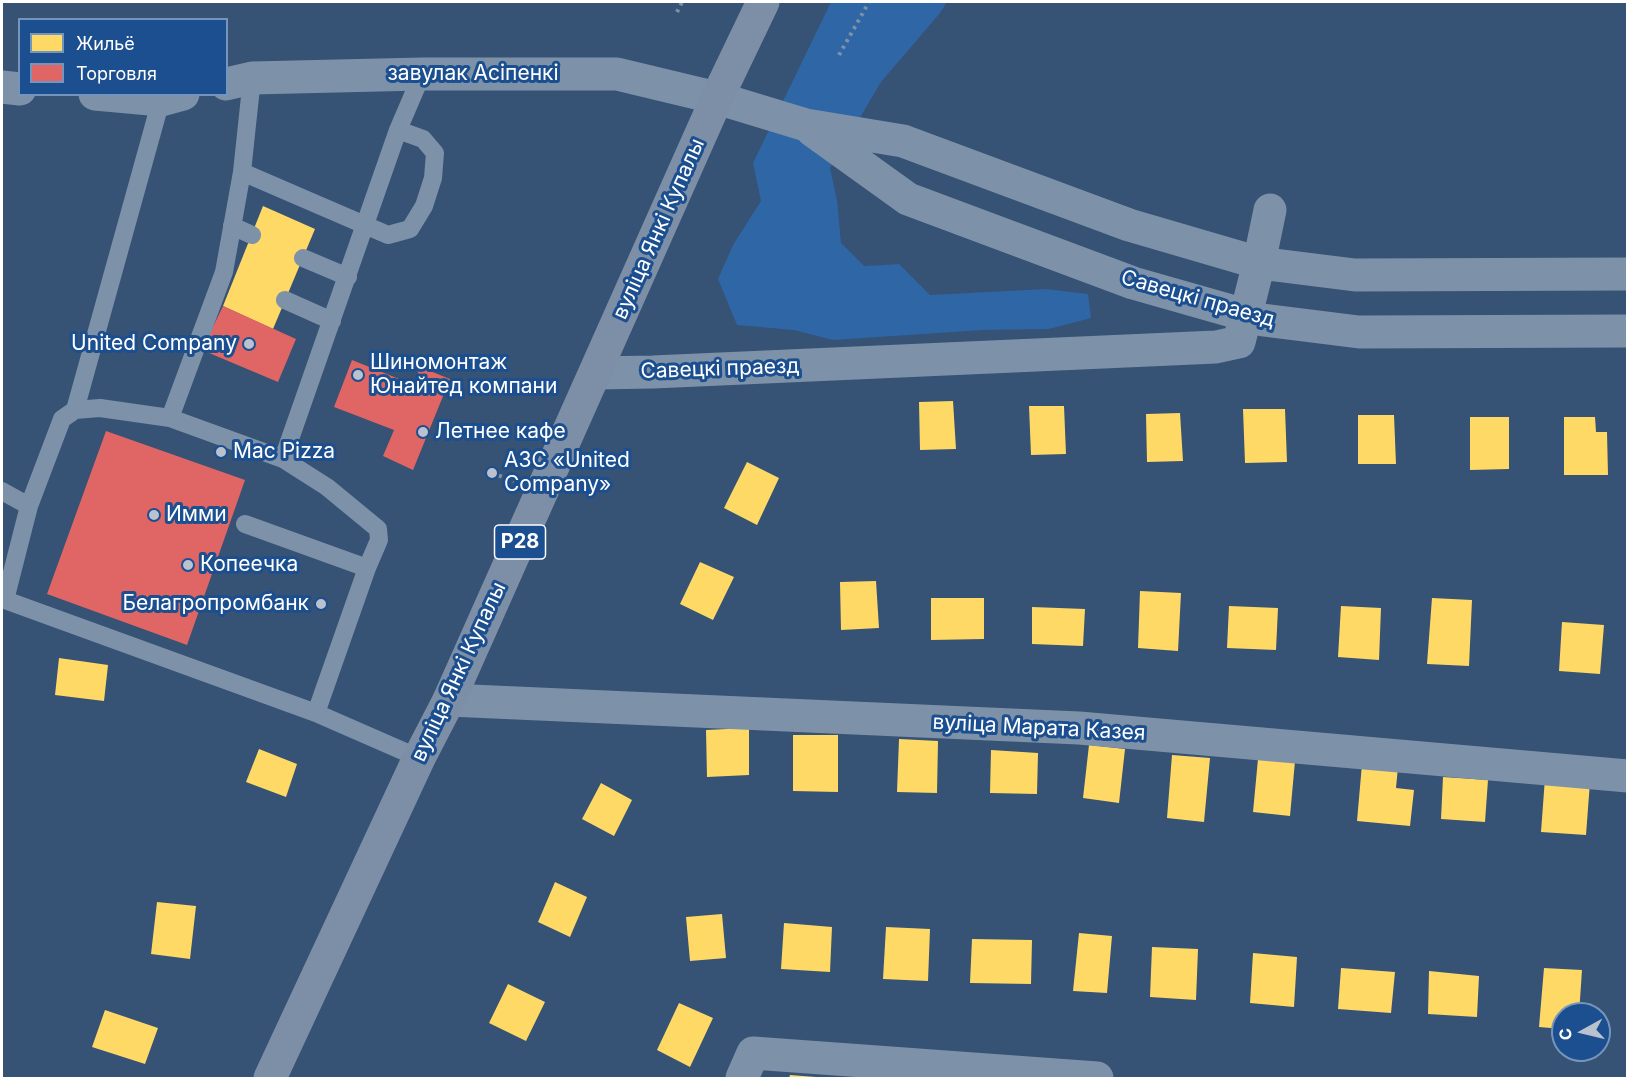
<!DOCTYPE html>
<html>
<head>
<meta charset="utf-8">
<style>
	body { margin:0 }
	#map { position:relative; width:1629px; height:1080px; overflow:hidden; background:#365274; font-family:Inter,sans-serif }
	canvas { display:block }
	.frame { position:absolute; inset:0; border:3px solid #fff; pointer-events:none }
	.legend { position:absolute; left:18px; top:18px; width:210px; height:78px; box-sizing:border-box; background:#1b4f8f; border:2px solid #7695bc; margin:0; padding:8px 10px; list-style:none; font-size:18px; color:#fff }
	.legend li { display:flex; align-items:center; gap:12px; height:30px }
	.legend b { width:30px; border:2px solid #7695bc }
	.north { position:absolute; left:1551px; top:1002px; width:60px; height:60px; box-sizing:border-box; background:#1b4f8f; border:2px solid #7695bc; border-radius:50%; rotate:262deg; font-size:16px; font-weight:700; line-height:24px; text-align:center; color:#fff }
	.north::after { content:''; display:block; margin:auto; width:21px; height:27px; background:#b9c2ce; clip-path:polygon(50% 0,100% 100%,50% 72%,0 100%) }
</style>
</head>
<body>
<div id="map">
<canvas width="1629" height="1080"></canvas>
<div class="frame"></div>
<ul class="legend">
<li><b style="height:16px;background:#ffd966"></b>Жильё</li>
<li><b style="height:16px;background:#e06666"></b>Торговля</li>
</ul>
<div class="north">С</div>
</div>
<script>
const context = document.querySelector('canvas').getContext('2d');
context.lineJoin = 'round';
function paint(path, color) {
  context.fillStyle = color;
  context.fill(path, 'evenodd');
}
function toPath(rows) {
  const path = new Path2D();
  for (const r of rows) {
    path.moveTo(r[0], r[1]);
    for (let i = 2; i < r.length; i += 2) path.lineTo(r[i], r[i + 1]);
  }
  return path;
}
function trace(path, color, width, dash) {
  context.strokeStyle = color;
  context.lineWidth = width;
  context.lineCap = dash ? 'butt' : 'round';
  context.setLineDash(dash || []);
  context.stroke(path);
}
function label(font, color, halo, rows, align = 'center') {
  context.font = font + ' Inter,sans-serif';
  context.lineWidth = 6;
  context.setLineDash([]);
  context.textBaseline = 'middle';
  context.strokeStyle = halo;
  context.fillStyle = color;
  for (const [text, x, y, turn = 0] of rows) {
    context.save();
    context.translate(x, y);
    context.rotate((+turn || 0) * Math.PI / 180);
    context.textAlign = isNaN(turn) ? turn : align;
    if (halo) context.strokeText(text, 0, 0);
    context.fillText(text, 0, 0);
    context.restore();
  }
}
paint(toPath([
	[831,2,947,2,940,13,881,82,830,168,837,200,841,243,864,266,899,264,930,295,1046,289,1088,294,1091,318,1049,329,983,330,833,340,794,330,737,325,718,279,733,245,761,201,753,163]
]), '#2f66a5');
paint(toPath([
	[263,206,315,229,273,329,223,306],
	[953,401,956,449,920,450,919,402],
	[1029,406,1064,406,1066,454,1031,455],
	[1243,409,1285,409,1287,462,1245,463],
	[1180,413,1183,461,1147,462,1146,414],
	[1358,415,1394,415,1396,464,1358,464],
	[1470,417,1509,417,1509,469,1470,470],
	[1564,417,1595,417,1596,432,1607,432,1608,475,1564,475],
	[747,462,779,478,757,525,724,508],
	[700,562,734,577,713,620,680,604],
	[876,581,879,628,841,630,840,582],
	[1140,591,1181,593,1178,651,1138,648],
	[931,598,984,598,984,639,931,640],
	[1432,598,1472,600,1469,666,1427,664],
	[1229,606,1278,608,1276,650,1227,648],
	[1341,606,1381,608,1379,660,1338,657],
	[1032,607,1085,609,1083,646,1032,644],
	[1562,622,1604,625,1600,674,1559,671],
	[59,658,108,665,104,701,55,695],
	[749,728,749,775,707,777,706,730],
	[793,735,838,735,838,792,793,791],
	[899,739,938,741,937,793,897,792],
	[1089,745,1125,749,1119,803,1083,798],
	[259,749,297,764,286,797,246,782],
	[991,750,1038,753,1037,794,990,793],
	[1172,755,1210,758,1204,822,1167,818],
	[1258,759,1295,761,1290,816,1253,812],
	[1362,764,1398,767,1396,788,1414,790,1410,826,1357,821],
	[1443,777,1488,780,1485,822,1441,819],
	[1545,778,1590,782,1586,835,1541,832],
	[601,783,632,800,614,836,582,819],
	[555,882,587,897,570,937,538,922],
	[157,902,196,906,190,959,151,954],
	[722,914,726,958,690,961,686,917],
	[784,923,832,927,830,972,781,969],
	[886,927,930,929,928,981,883,979],
	[1079,933,1112,936,1107,993,1073,991],
	[972,939,1032,940,1031,984,970,983],
	[1152,947,1198,949,1196,1000,1150,997],
	[1253,953,1297,957,1294,1007,1250,1003],
	[1341,968,1395,972,1391,1013,1338,1009],
	[1544,968,1582,970,1579,1014,1563,1014,1563,1029,1539,1027],
	[1429,971,1479,976,1477,1017,1428,1014],
	[508,984,545,1002,526,1041,489,1023],
	[679,1003,713,1018,690,1067,657,1050],
	[105,1010,158,1028,145,1064,92,1047],
	[790,1075,816,1077,816,1078,789,1078]
]), '#ffd966');
paint(toPath([
	[223,306,296,339,278,382,202,350],
	[352,360,414,385,420,367,450,379,413,470,383,456,394,430,334,407],
	[106,431,245,480,187,645,47,594]
]), '#e06666');
trace(toPath([
	[677,12,682,2],
	[839,55,869,2],
	[492,473,514,481]
]), '#7d92a8', 4, [3, 4.5]);
trace(toPath([
	[252,78,242,172,388,235,410,229,424,206,433,178,435,153,423,139,398,130],
	[232,226,252,235],
	[303,258,348,277],
	[285,300,332,321],
	[75,410,161,100],
	[170,418,224,272,242,172],
	[283,459,327,487,378,529,379,540,367,568,316,713,5,600,29,506,62,419,75,410,100,408,170,418,283,459,398,130,422,74],
	[2,491,29,506],
	[245,524,367,568],
	[316,713,419,758]
]), '#7d92a8', 18);
trace(toPath([
	[226,84,252,78,422,74,617,74,717,98,806,125,903,141,1129,225,1259,263,1355,275,1628,274],
	[2,87,20,89],
	[95,94,161,100,183,94],
	[812,130,908,199,1133,283,1263,320,1359,332,1628,331],
	[596,373,653,372,1216,347,1239,342,1259,263,1270,210],
	[449,700,1079,728,1628,776],
	[742,1078,753,1053,1097,1078]
]), '#7d92a8', 33);
trace(toPath([
	[270,1078,419,758,449,700,717,98,763,2]
]), '#7d8ea7', 33);
for (const [x, y, r, color] of [
	[249,344,6,"#b9c2ce"],
	[358,375,6,"#b9c2ce"],
	[423,432,6,"#b9c2ce"],
	[221,452,6,"#b9c2ce"],
	[492,473,6,"#b9c2ce"],
	[154,515,6,"#b9c2ce"],
	[188,565,6,"#b9c2ce"],
	[321,604,6,"#b9c2ce"]
]) {
  const dot = new Path2D();
  dot.arc(x, y, r, 0, 2 * Math.PI);
  context.fillStyle = color;
  context.fill(dot);
  trace(dot, '#1b4f8f', 2);
}
for (const [x, y, w] of [
	[520,542,51]
]) {
  const box = new Path2D();
  box.roundRect(x - w / 2, y - 17, w, 34, 4.5);
  context.fillStyle = '#1b4f8f';
  context.fill(box);
  trace(box, '#fff', 1.5);
}
label('bold 20px', '#fff', null, [
	["Р28",520,542]
]);
label('21px', '#fff', '#1b4f8f', [
	["завулак Асіпенкі",473,74],
	["вуліца Янкі Купалы",659,229,-66],
	["Савецкі праезд",1198,299,16],
	["Савецкі праезд",720,369,-2],
	["вуліца Янкі Купалы",459,672,-65],
	["вуліца Марата Казея",1039,728,3]
]);
label('21px', '#fff', '#1b4f8f', [
	["United Company",237,344,"right"],
	["Шиномонтаж",370,363],
	["Юнайтед компани",370,387],
	["Летнее кафе",435,432],
	["Mac Pizza",233,452],
	["АЗС «United",504,461],
	["Company»",504,485],
	["Имми",166,515],
	["Копеечка",200,565],
	["Белагропромбанк",309,604,"right"]
], 'left');
</script>
</body>
</html>
